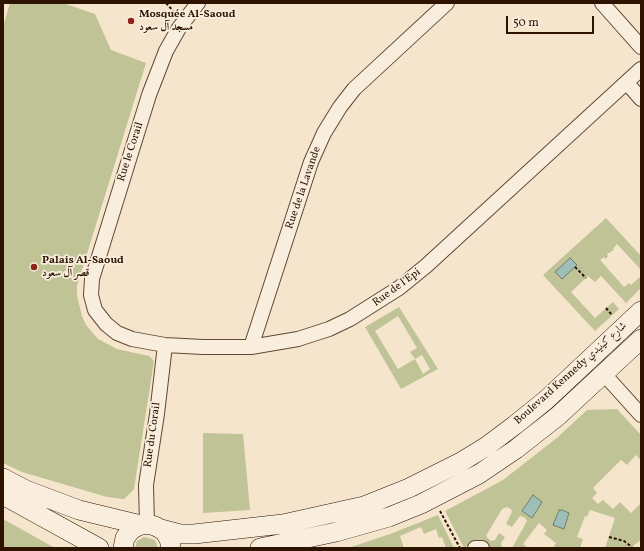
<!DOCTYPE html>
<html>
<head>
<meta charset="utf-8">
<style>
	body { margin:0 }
	#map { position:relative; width:644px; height:551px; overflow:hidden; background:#f6e5cd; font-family:Vollkorn,serif }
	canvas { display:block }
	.frame { position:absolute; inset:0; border:4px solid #2e1400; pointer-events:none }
	.scale { position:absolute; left:506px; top:16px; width:88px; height:18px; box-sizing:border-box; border:2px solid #2e1400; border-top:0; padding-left:5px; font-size:12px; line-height:14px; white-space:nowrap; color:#2e1400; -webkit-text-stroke:3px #f9eede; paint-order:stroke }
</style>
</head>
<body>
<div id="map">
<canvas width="644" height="551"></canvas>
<div class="frame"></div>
<div class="scale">50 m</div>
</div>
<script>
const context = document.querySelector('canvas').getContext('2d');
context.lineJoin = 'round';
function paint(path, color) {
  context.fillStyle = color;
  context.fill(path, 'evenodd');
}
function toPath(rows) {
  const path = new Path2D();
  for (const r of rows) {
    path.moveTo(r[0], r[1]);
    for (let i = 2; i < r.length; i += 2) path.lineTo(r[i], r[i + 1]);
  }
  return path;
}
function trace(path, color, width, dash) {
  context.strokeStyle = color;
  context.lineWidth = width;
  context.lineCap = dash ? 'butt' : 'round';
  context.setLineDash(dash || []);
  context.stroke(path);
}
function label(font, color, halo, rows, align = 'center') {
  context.font = font + ' Vollkorn,Amiri,serif';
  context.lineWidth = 3.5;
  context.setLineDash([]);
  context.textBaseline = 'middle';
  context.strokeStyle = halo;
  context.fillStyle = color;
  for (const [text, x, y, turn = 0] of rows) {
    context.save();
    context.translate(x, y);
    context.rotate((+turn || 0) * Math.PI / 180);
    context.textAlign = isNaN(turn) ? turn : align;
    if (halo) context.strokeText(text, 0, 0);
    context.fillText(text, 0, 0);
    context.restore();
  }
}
paint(toPath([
	[10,3,63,3,95,14,111,50,146,63,77,286,77,296,82,316,86,325,98,339,117,349,149,356,154,361,134,489,124,499,107,497,22,472,3,463,3,27],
	[606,218,641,256,641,270,617,244,613,249,614,250,607,254,608,256,606,259,604,257,600,260,624,287,629,283,631,285,641,276,641,288,626,303,601,276,595,282,588,276,571,292,595,318,613,302,619,309,595,331,543,275],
	[399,307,438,369,401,389,365,327],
	[398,316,417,348,410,352,415,359,398,369,375,331],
	[422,355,430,369,423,374,415,359],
	[617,409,641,435,641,460,636,455,627,465,621,460,593,488,597,493,592,498,598,504,603,500,613,509,620,502,631,513,641,503,641,540,630,548,605,548,615,518,590,510,587,517,585,516,577,537,583,539,580,548,553,548,556,543,544,534,547,530,539,523,523,544,528,548,512,548,527,521,525,518,520,516,512,527,506,524,512,512,511,509,507,507,502,509,486,536,491,541,495,540,499,533,505,537,501,543,502,548,491,548,481,541,473,542,464,548,445,511,503,480,558,437,587,410],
	[533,496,542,502,532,518,522,511],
	[558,510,562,510,569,514,564,529,554,525],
	[203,433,243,434,250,510,203,513],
	[438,515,454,548,446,548,442,537,439,538,436,529,424,534,421,527,400,536,404,548,348,548,390,534],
	[3,519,55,548,3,548],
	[144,537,155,540,158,548,135,548,137,541]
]), '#c0c395');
const water = toPath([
	[570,258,577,265,562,279,555,272,570,258],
	[533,495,542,502,532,518,522,511,533,495],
	[559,510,562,510,569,513,564,529,553,525,559,510]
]);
paint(water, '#9dbfb8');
trace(water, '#717b6e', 1);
const street = toPath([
	[198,3,179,28,166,51,149,95,92,279,91,295,95,310,106,324,117,333,132,339,165,345,203,347,251,347,298,339,329,329,350,319,399,288,426,266,641,69],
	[602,3,641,47],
	[627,83,641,99],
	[251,347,311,162,324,133,340,107,354,89,447,3],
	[604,374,641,415],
	[147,524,146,485,157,414,165,345],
	[475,548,482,548]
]);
const secondary = toPath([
	[3,478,26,490,79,510,141,525],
	[3,495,99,548],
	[161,529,180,534,194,534,283,524,364,506,409,488,461,462,487,446,515,425,546,400,641,311],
	[123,548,125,538,131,530,138,526,147,524,155,526,164,531,169,539,171,548],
	[260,548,336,532,389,517,421,504,479,474,516,449,558,416,641,339]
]);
trace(street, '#604833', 16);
trace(secondary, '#2e1400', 20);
trace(toPath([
	[166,3,175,13],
	[575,267,586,278],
	[606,308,612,315],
	[440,511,460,548],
	[609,537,624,541,632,547]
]), '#2e1400', 2, [3, 2]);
trace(street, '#f9eede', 14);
trace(secondary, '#f9eede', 19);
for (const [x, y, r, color] of [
	[131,21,4,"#8f2418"],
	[34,267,4,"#8f2418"]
]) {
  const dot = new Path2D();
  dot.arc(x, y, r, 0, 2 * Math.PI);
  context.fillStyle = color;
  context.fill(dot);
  trace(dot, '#f9eede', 1.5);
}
label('bold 11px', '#2e1400', '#f9eede', [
	["Mosquée Al-Saoud",139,15],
	["مسجد آل سعود",139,28],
	["Palais Al-Saoud",42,261],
	["قصر آل سعود",42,274]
], 'left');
label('11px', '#2e1400', '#f9eede', [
	["Rue le Corail",131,152,-72],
	["Rue de la Lavande",304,188,-71],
	["Rue de l'Epi",397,288,-36],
	["Boulevard Kennedy شارع كينيدي",571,374,-42],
	["Rue du Corail",153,435,-82]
]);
</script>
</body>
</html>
